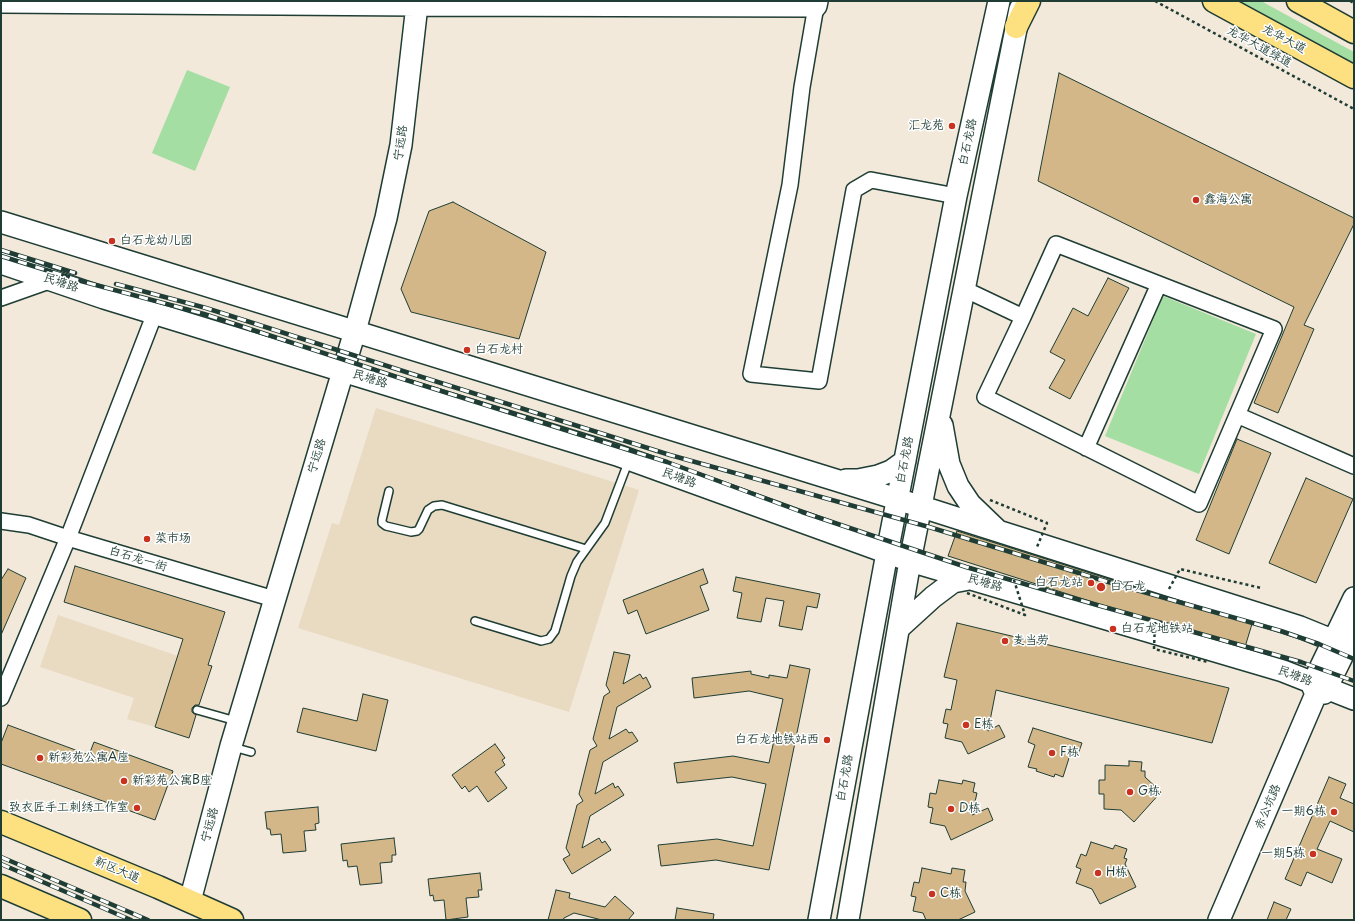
<!DOCTYPE html>
<html>
<head>
<meta charset="utf-8">
<style>
	body { margin:0 }
	#map { position:relative; width:1355px; height:921px; overflow:hidden; background:#f2e9db; font-family:"Playpen Sans",sans-serif }
	canvas { display:block }
	.frame { position:absolute; inset:0; border:2px solid #1f3d34; pointer-events:none }
</style>
</head>
<body>
<div id="map">
<canvas width="1355" height="921"></canvas>
<div class="frame"></div>
</div>
<script>
const context = document.querySelector('canvas').getContext('2d');
context.lineJoin = 'round';
function paint(path, color) {
  context.fillStyle = color;
  context.fill(path, 'evenodd');
}
function toPath(rows) {
  const path = new Path2D();
  for (const r of rows) {
    path.moveTo(r[0], r[1]);
    for (let i = 2; i < r.length; i += 2) path.lineTo(r[i], r[i + 1]);
  }
  return path;
}
function trace(path, color, width, dash) {
  context.strokeStyle = color;
  context.lineWidth = width;
  context.lineCap = dash ? 'butt' : 'round';
  context.setLineDash(dash || []);
  context.stroke(path);
}
function label(font, color, halo, rows, align = 'center') {
  context.font = font + ' "Playpen Sans","LXGW WenKai TC",sans-serif';
  context.lineWidth = 3;
  context.setLineDash([]);
  context.textBaseline = 'middle';
  context.strokeStyle = halo;
  context.fillStyle = color;
  for (const [text, x, y, turn = 0] of rows) {
    context.save();
    context.translate(x, y);
    context.rotate((+turn || 0) * Math.PI / 180);
    context.textAlign = isNaN(turn) ? turn : align;
    if (halo) context.strokeText(text, 0, 0);
    context.fillText(text, 0, 0);
    context.restore();
  }
}
paint(toPath([
	[376,408,639,490,569,712,298,628,332,523,339,525],
	[58,615,178,656,155,727,127,719,134,698,40,667]
]), '#e9dac2');
paint(toPath([
	[1236,1,1261,1,1354,52,1354,65],
	[187,70,230,87,195,171,152,153],
	[1163,296,1256,334,1199,474,1105,436]
]), '#a4dea3');
const building = toPath([
	[1059,73,1354,218,1354,224,1304,325,1314,329,1278,413,1254,403,1294,307,1038,181,1059,73],
	[453,202,546,252,519,339,411,312,401,289,429,211,453,202],
	[1108,278,1129,288,1070,399,1049,388,1065,360,1050,352,1073,308,1088,316,1108,278],
	[1237,439,1271,453,1229,554,1196,540,1237,439],
	[1306,478,1353,499,1316,583,1269,563,1306,478],
	[957,531,1252,624,1245,647,1099,604,948,556,957,531],
	[75,566,225,612,208,665,212,666,199,705,195,705,192,708,192,712,196,715,189,738,155,727,183,639,64,602,75,566],
	[8,569,26,578,1,635,1,580,8,569],
	[703,569,708,583,700,586,709,610,646,634,637,610,628,614,623,600,703,569],
	[736,577,820,594,817,608,807,606,802,630,779,626,784,601,766,598,761,622,737,618,742,593,733,591,736,577],
	[957,623,1229,688,1212,743,996,690,988,731,999,725,1005,737,968,754,962,742,945,738,948,724,943,723,946,709,951,710,957,680,944,677,957,623],
	[614,652,630,655,623,684,640,674,643,679,646,677,651,687,617,707,609,739,626,729,629,733,632,732,638,741,603,762,595,794,613,783,615,788,618,786,624,795,590,816,582,848,599,838,602,843,605,841,611,850,572,874,563,859,570,855,566,848,577,805,583,801,579,794,590,750,597,746,593,739,604,696,610,692,606,685,614,652],
	[790,665,810,669,769,870,716,860,661,866,658,845,717,839,753,846,766,784,732,777,677,783,674,763,733,756,769,763,783,699,749,691,694,698,692,678,751,671,751,674,769,678,769,675,787,678,790,665],
	[363,694,388,700,376,751,297,732,303,708,357,721,363,694],
	[8,725,89,755,94,742,173,771,155,820,1,764,1,743,8,725],
	[1033,728,1082,743,1077,757,1070,755,1063,777,1055,774,1054,777,1036,771,1037,769,1028,767,1035,745,1028,742,1033,728],
	[495,744,505,758,502,760,505,765,495,772,507,788,488,802,477,786,469,792,465,786,462,789,452,775,495,744],
	[1129,761,1142,762,1141,771,1145,771,1145,777,1161,792,1134,822,1121,810,1104,809,1104,794,1099,794,1099,780,1105,780,1105,765,1129,766,1129,761],
	[1329,777,1346,784,1340,798,1354,804,1354,832,1330,821,1317,849,1342,859,1332,883,1307,872,1301,886,1285,879,1329,777],
	[939,780,962,784,963,780,975,783,973,792,977,793,972,815,988,808,993,820,951,840,945,826,930,823,933,808,928,807,930,793,936,794,939,780],
	[318,807,319,823,315,824,316,830,304,831,306,851,283,853,281,834,271,835,270,829,267,829,265,812,318,807],
	[394,838,396,855,392,855,392,862,380,863,382,883,360,885,357,866,348,867,347,860,343,861,341,844,394,838],
	[1091,842,1113,849,1115,845,1127,849,1124,858,1127,859,1125,864,1136,887,1100,904,1092,889,1076,883,1081,869,1076,867,1081,854,1086,856,1091,842],
	[922,868,951,874,952,868,965,870,963,882,966,882,965,891,975,912,958,920,926,920,923,913,913,911,916,897,911,896,914,882,919,883,922,868],
	[480,873,482,890,478,890,479,897,466,898,468,917,446,920,444,900,434,901,433,895,430,896,428,879,480,873],
	[556,890,570,893,569,898,605,907,615,896,634,913,628,920,602,920,574,913,564,918,563,920,548,920,556,890],
	[1274,902,1291,909,1286,920,1267,920,1274,902],
	[677,908,714,914,713,920,675,920,677,908]
]);
paint(building, '#d3b788');
trace(building, '#1f3d34', 1);
const lane = toPath([
	[389,491,382,520,382,523,386,526,411,532,417,531,419,529,428,510,434,506,442,505,586,549],
	[475,621,541,641,549,639,555,631,571,576,577,562,605,523,629,460],
	[197,710,236,721],
	[233,747,251,752]
]);
const street = toPath([
	[816,6,802,87,790,185,751,374,819,381,854,190,871,180,956,196],
	[964,289,1023,317,1056,244,1274,329,1199,504,985,397,1023,317],
	[1,298,52,280],
	[1237,415,1354,466],
	[1086,448,1159,284],
	[1,521,29,525,68,538,274,599],
	[1,698,68,538,155,313]
]);
const secondary = toPath([
	[1,2,417,5,816,6,817,1],
	[1,222,897,499,1300,627,1354,649],
	[1,263,104,298,617,455,910,561,1283,671,1354,699],
	[942,425,949,464,958,486,970,504,996,529],
	[846,480,858,480,878,476,891,471,905,461],
	[899,628,933,597,953,582,969,579],
	[1316,694,1312,685,1354,598],
	[1316,694,1324,693,1353,634],
	[190,901,231,746,355,331,386,218,401,145,417,5],
	[819,920,887,553,956,196,999,1],
	[848,920,910,561,1020,9],
	[1219,920,1316,694]
]);
const primary = toPath([
	[1214,1,1354,77],
	[1298,1,1354,32],
	[1016,27,1029,1],
	[1,822,158,887,232,920],
	[1,886,80,920]
]);
trace(lane, '#1f3d34', 10);
trace(street, '#1f3d34', 18);
trace(secondary, '#1f3d34', 24);
trace(primary, '#1f3d34', 25);
trace(toPath([
	[1155,1,1354,109],
	[1350,1,1354,3]
]), '#1f3d34', 2.5, [3, 3]);
trace(lane, '#fff', 7);
trace(street, '#fff', 15);
trace(secondary, '#fff', 21);
trace(primary, '#fde080', 22);
const rail = toPath([
	[1,250,75,273],
	[1,256,81,281,204,314,403,379,667,462,802,512,966,567,1097,605,1301,662,1354,681],
	[116,284,206,308,406,372,670,455,929,527,1105,581,1281,631,1319,644,1354,659],
	[1,857,148,920],
	[1,864,131,920]
]);
trace(rail, '#1f3d34', 4.5);
trace(rail, '#fff', 3, [9]);
trace(toPath([
	[990,500,1047,523,1037,547],
	[1169,589,1180,569,1261,588],
	[967,593,1025,615,1013,577],
	[1155,622,1154,649,1208,662]
]), '#1f3d34', 2.5, [3, 3]);
for (const [x, y, r, color] of [
	[952,126,4,"#c8321e"],
	[1196,200,4,"#c8321e"],
	[112,241,4,"#c8321e"],
	[467,350,4,"#c8321e"],
	[147,539,4,"#c8321e"],
	[1091,583,4,"#c8321e"],
	[1101,587,5,"#c8321e"],
	[1113,629,4,"#c8321e"],
	[1005,641,4,"#c8321e"],
	[966,725,4,"#c8321e"],
	[827,740,4,"#c8321e"],
	[1052,753,4,"#c8321e"],
	[40,758,4,"#c8321e"],
	[124,781,4,"#c8321e"],
	[1130,792,4,"#c8321e"],
	[137,808,4,"#c8321e"],
	[951,809,4,"#c8321e"],
	[1334,812,4,"#c8321e"],
	[1313,854,4,"#c8321e"],
	[1098,873,4,"#c8321e"],
	[932,894,4,"#c8321e"]
]) {
  const dot = new Path2D();
  dot.arc(x, y, r, 0, 2 * Math.PI);
  context.fillStyle = color;
  context.fill(dot);
  trace(dot, '#fff', 1.5);
}
label('12px', '#1f3d34', '#fff', [
	["龙华大道",1284,39,28],
	["龙华大道绿道",1259,47,29],
	["白石龙路",968,142,-78],
	["宁远路",401,143,-82],
	["民塘路",61,283,18],
	["民塘路",370,379,17],
	["宁远路",317,456,-73],
	["白石龙路",905,460,-79],
	["民塘路",679,478,20],
	["白石龙一街",138,559,17],
	["民塘路",985,583,16],
	["民塘路",1295,676,20],
	["白石龙路",845,778,-80],
	["赤公坑路",1268,807,-67],
	["宁远路",210,825,-75],
	["新区大道",117,870,23]
]);
label('12px', '#1f3d34', '#fff', [
	["汇龙苑",944,126,"right"],
	["鑫海公寓",1204,200],
	["白石龙幼儿园",120,241],
	["白石龙村",475,350],
	["菜市场",155,539],
	["白石龙站",1083,583,"right"],
	["白石龙",1110,587],
	["白石龙地铁站",1121,629],
	["麦当劳",1013,641],
	["E栋",974,725],
	["白石龙地铁站西",819,740,"right"],
	["F栋",1060,753],
	["新彩苑公寓A座",48,758],
	["新彩苑公寓B座",132,781],
	["G栋",1138,792],
	["致衣匠手工刺绣工作室",129,808,"right"],
	["D栋",959,809],
	["一期6栋",1326,812,"right"],
	["一期5栋",1305,854,"right"],
	["H栋",1106,873],
	["C栋",940,894]
], 'left');
</script>
</body>
</html>
